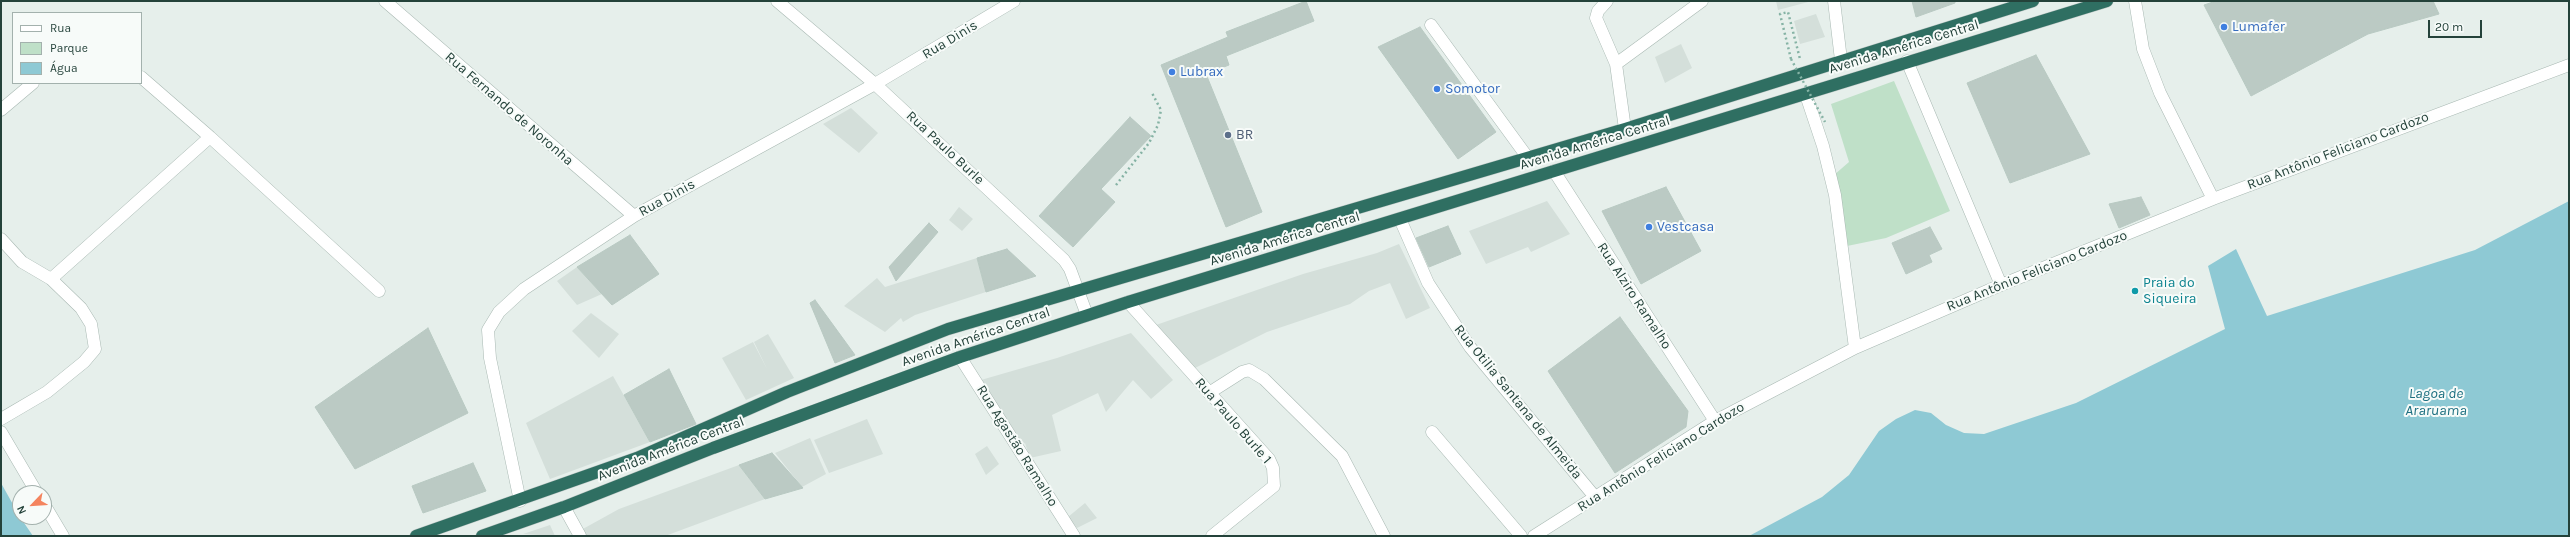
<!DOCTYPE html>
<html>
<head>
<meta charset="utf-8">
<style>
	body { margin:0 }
	#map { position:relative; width:2570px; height:537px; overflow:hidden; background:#e6efeb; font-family:Karla,sans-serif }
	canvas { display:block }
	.frame { position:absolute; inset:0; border:2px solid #24423a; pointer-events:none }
	.legend { position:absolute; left:12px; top:12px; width:130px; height:72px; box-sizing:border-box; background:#f7fbf9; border:1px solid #a3b1ad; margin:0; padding:5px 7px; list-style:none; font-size:12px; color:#24423a }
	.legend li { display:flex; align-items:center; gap:8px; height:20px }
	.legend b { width:20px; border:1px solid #a3b1ad }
	.north { position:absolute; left:12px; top:485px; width:40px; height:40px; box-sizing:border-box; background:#f7fbf9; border:1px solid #a3b1ad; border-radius:50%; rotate:245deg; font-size:11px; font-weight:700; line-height:16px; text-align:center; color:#24423a }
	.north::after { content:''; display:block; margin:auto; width:14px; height:18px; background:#f4845f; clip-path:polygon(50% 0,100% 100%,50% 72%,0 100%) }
	.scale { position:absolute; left:2428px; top:20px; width:54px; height:18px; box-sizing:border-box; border:2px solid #24423a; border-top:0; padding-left:5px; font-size:12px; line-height:14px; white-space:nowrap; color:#24423a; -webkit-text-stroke:3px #f7fbf9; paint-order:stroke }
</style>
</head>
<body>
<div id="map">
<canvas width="2570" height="537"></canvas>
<div class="frame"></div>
<ul class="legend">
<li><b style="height:5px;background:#fff"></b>Rua</li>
<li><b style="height:11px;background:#bfe0c8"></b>Parque</li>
<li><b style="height:11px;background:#8ec9d4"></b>Água</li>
</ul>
<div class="north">N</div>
<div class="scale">20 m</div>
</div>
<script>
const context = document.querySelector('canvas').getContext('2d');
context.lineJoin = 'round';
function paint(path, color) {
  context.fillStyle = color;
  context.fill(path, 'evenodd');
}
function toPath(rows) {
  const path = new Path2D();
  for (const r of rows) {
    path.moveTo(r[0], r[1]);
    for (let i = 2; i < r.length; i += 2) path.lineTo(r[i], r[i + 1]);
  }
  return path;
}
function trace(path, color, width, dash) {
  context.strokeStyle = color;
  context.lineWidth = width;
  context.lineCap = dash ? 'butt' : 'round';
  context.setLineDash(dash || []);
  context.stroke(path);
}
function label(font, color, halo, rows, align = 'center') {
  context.font = font + ' Karla,sans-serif';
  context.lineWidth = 4;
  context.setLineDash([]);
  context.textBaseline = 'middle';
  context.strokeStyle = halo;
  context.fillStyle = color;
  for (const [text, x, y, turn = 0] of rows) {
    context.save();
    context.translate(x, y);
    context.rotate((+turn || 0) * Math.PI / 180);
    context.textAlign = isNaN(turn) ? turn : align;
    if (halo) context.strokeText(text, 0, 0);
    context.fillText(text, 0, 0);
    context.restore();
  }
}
paint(toPath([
	[1776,1,1812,1,1778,10],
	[1816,14,1825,37,1800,44,1794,21],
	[1681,44,1692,68,1665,83,1655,57],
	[851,108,878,133,859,153,823,124],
	[1547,201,1570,234,1531,252,1528,247,1486,264,1469,231],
	[959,207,973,219,962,231,949,220],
	[1399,244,1430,308,1406,319,1390,283,1369,291,1350,304,1267,332,1193,369,1156,325,1303,274,1377,253],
	[977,258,986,292,915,315,903,322,901,318,885,332,844,306,877,278,885,287],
	[577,267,602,294,577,305,557,281],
	[591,313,619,334,599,358,572,331],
	[1131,333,1173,380,1151,399,1133,380,1106,412,1098,393,1052,415,1061,451,1030,458,1025,443,1020,445,981,380,1057,358],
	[768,334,794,378,746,400,722,358,753,342,767,369,754,342],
	[613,376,650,442,550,479,526,423],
	[867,419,883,454,829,473,814,440],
	[810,438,826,474,802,487,775,453],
	[987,446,999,464,986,475,975,454],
	[739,465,765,499,665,536,584,536,581,530,619,509],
	[1085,503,1097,518,1077,528,1068,517],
	[550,525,555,536,523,534]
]), '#d4dfda');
paint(toPath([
	[1894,81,1950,211,1886,238,1847,246,1834,175,1849,162,1831,104]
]), '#bfe0c8');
paint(toPath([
	[2569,201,2569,536,1749,536,1822,497,1849,475,1879,431,1896,419,1915,410,1931,413,1946,425,1964,433,1984,434,2076,403,2225,329,2208,266,2236,249,2267,316,2475,250],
	[1,483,20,517,33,536,1,536]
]), '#8ec9d4');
const building = toPath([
	[1306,1,1314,21,1226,56,1229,65,1206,74,1262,212,1226,227,1161,65,1228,37,1226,32,1306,1],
	[1912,1,1955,1,1955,3,1916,17,1912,1],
	[2216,1,2433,1,2439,14,2368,34,2251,96,2204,5,2216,1],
	[1420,27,1496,132,1458,159,1378,47,1420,27],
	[2036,55,2090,154,2010,183,1967,83,2036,55],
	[1130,117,1151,136,1101,189,1115,202,1073,247,1039,216,1130,117],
	[1666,187,1701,251,1641,284,1602,211,1666,187],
	[2141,197,2150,215,2119,228,2109,204,2141,197],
	[929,223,938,232,896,281,889,267,929,223],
	[1448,226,1461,254,1429,267,1416,238,1448,226],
	[1930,227,1942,249,1929,255,1932,262,1906,274,1892,243,1930,227],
	[630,235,659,274,612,305,577,267,630,235],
	[1007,249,1036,276,986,292,977,258,1007,249],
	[815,300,855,355,835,363,810,303,815,300],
	[1620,317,1688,411,1686,427,1615,473,1548,371,1620,317],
	[428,328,468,413,355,469,315,407,428,328],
	[669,369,696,424,650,442,624,395,669,369],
	[772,453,803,488,765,499,739,465,772,453],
	[473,463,486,491,423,513,412,486,473,463]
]);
paint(building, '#bbcac4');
trace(building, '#b8c9c2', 1);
const minor = toPath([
	[385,1,634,216],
	[777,1,875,84,1064,260,1070,269,1087,315],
	[1607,1,1598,11,1596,18,1616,64,1625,129],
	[1834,1,1841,60],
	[2135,1,2143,49,2160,93,2213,199],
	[1431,25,1528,158],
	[1907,61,2001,285],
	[1616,64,1702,1],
	[141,77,210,137,379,291],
	[1806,95,1823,146,1835,195,1855,348],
	[1,110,33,83],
	[1554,171,1715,421],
	[1400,219,1428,283,1470,347,1595,497],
	[1,239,22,262,51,279,81,308,91,324,95,349,84,362,47,392,1,419],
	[51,279,210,137],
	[1128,302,1269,459,1273,468,1274,486,1212,536],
	[960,357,1074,536],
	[1209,393,1242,372,1249,370,1264,379,1342,456,1384,536],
	[1,432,37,493],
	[1432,432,1521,536],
	[520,501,490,358,488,330,499,312,524,289,634,216,875,84,1014,1],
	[44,504,63,536],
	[564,507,580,536],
	[1534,536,1715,421,1855,348,2001,285,2213,199,2569,65]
]);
const highway = toPath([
	[416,536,637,458,787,392,948,329,1625,129,2033,1],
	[482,536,564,507,713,448,960,357,1128,302,2107,1]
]);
trace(minor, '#a8b8b2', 13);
trace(highway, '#c2cac8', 13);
trace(toPath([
	[1791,59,1780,14,1788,12,1800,59],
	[1116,185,1149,143,1158,125,1161,110,1152,93]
]), '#86b3a5', 2.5, [2, 3]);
trace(minor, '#fff', 12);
trace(highway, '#2f6f62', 12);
trace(toPath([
	[1791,59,1825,122]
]), '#86b3a5', 2.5, [2, 3]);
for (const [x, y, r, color] of [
	[2224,27,4,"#3f7fe0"],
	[1172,72,4,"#3f7fe0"],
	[1437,89,4,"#3f7fe0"],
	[1228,135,4,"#5c6f8a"],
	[1649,227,4,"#3f7fe0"],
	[2135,291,4,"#0f9aa8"]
]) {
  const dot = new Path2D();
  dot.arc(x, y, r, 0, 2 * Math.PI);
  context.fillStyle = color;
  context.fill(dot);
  trace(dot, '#f7fbf9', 1.5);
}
label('14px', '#366cbe', '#f7fbf9', [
	["Lumafer",2232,27],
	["Lubrax",1180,72],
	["Somotor",1445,89],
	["Vestcasa",1657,227]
], 'left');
label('14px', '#24423a', '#f7fbf9', [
	["Rua Dinis",950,40,-31],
	["Avenida América Central",1904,47,-17],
	["Rua Fernando de Noronha",509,109,41],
	["Avenida América Central",1595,143,-17],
	["Rua Paulo Burle",945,148,43],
	["Rua Antônio Feliciano Cardozo",2338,151,-21],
	["Rua Dinis",667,198,-29],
	["Avenida América Central",1285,239,-17],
	["Rua Antônio Feliciano Cardozo",2037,271,-22],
	["Rua Alziro Ramalho",1634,296,57],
	["Avenida América Central",976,337,-19],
	["Rua Otilia Santana de Almeida",1518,402,51],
	["Rua Paulo Burle 1",1233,421,49],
	["Rua Agastão Ramalho",1017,446,58],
	["Avenida América Central",671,449,-21],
	["Rua Antônio Feliciano Cardozo",1661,457,-32]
]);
label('14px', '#4e5e75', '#f7fbf9', [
	["BR",1236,135]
], 'left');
label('14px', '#0d838f', '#f7fbf9', [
	["Praia do",2143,283],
	["Siqueira",2143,299]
], 'left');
label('italic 15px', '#1c6f80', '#f7fbf9', [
	["Lagoa de",2436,394],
	["Araruama",2436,411]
]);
</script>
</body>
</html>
